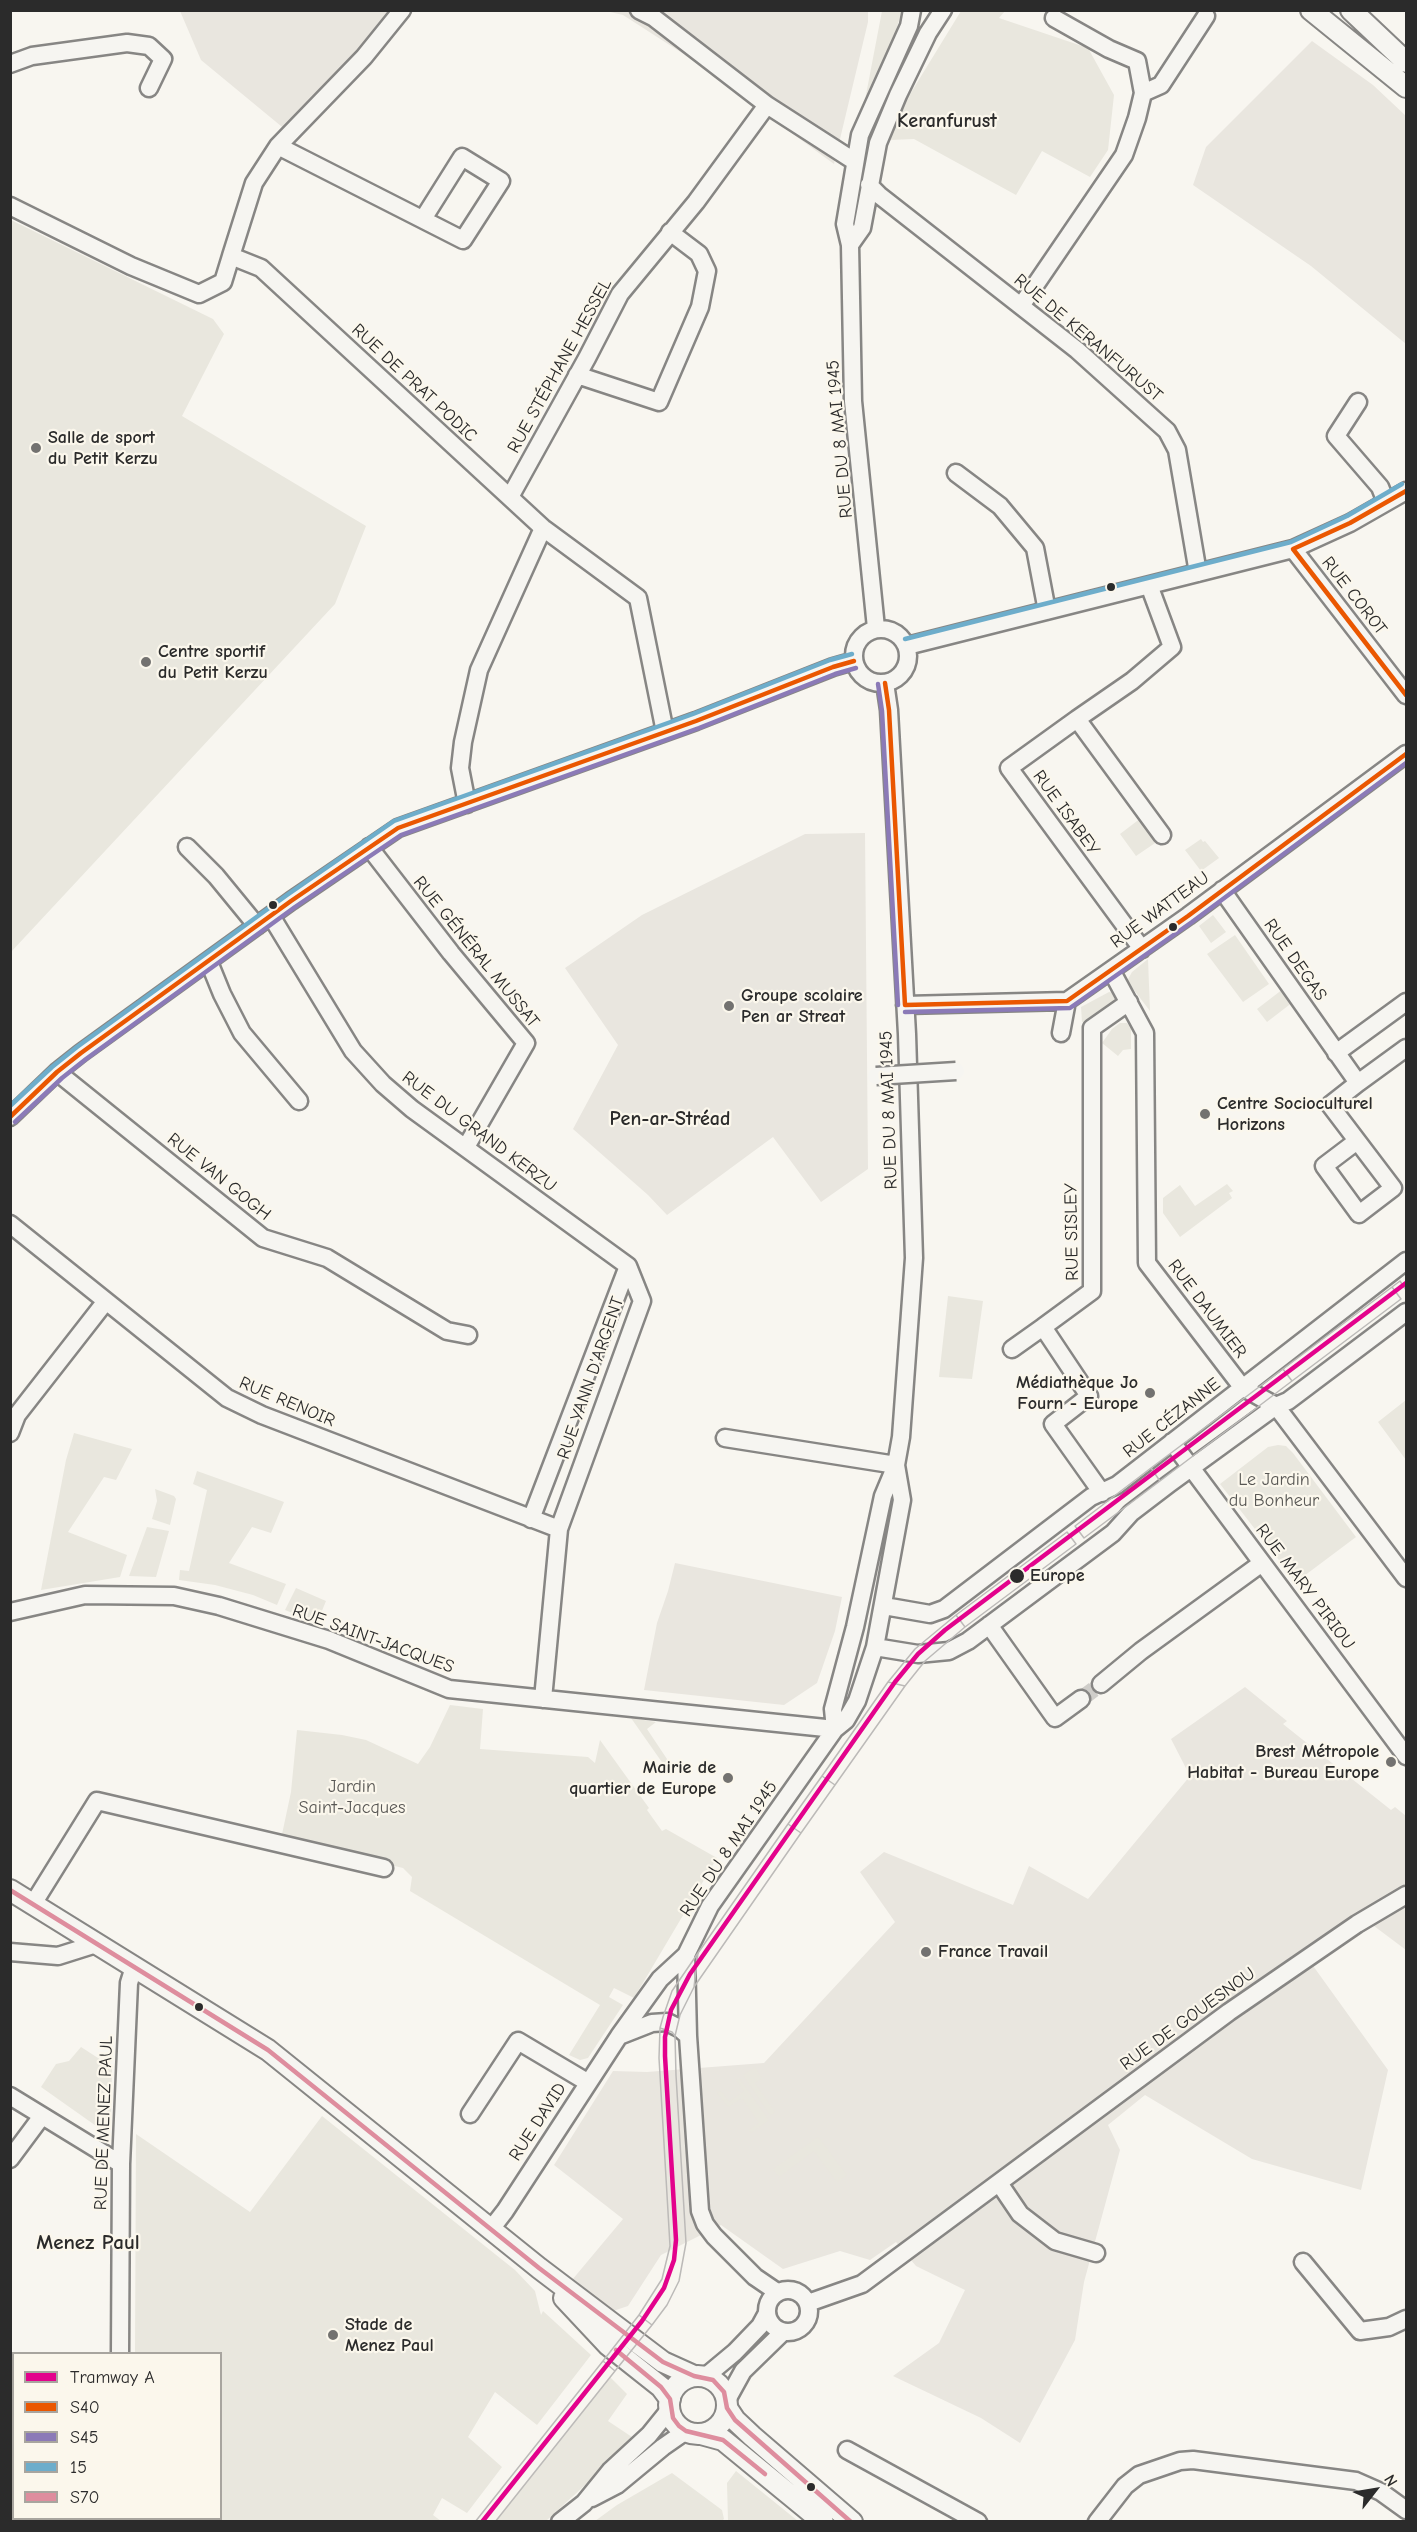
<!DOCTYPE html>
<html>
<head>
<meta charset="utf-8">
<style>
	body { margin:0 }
	#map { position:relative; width:1417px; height:2532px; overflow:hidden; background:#f8f6f0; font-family:"Comic Neue",sans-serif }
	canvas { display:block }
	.frame { position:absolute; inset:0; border:12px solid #2b2b2b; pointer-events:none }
	.legend { position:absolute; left:12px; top:2352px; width:210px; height:168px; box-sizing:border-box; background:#fbf7ec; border:2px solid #a8a59f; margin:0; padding:8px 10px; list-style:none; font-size:18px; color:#2b2b2b }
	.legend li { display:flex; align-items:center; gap:12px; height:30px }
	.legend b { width:30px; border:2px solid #a8a59f }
	.north { position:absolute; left:1345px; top:2460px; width:60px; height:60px; -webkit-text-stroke:4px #fbf7ec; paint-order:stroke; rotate:59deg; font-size:16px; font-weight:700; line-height:24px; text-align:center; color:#2b2b2b }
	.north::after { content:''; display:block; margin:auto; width:21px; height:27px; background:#2b2b2b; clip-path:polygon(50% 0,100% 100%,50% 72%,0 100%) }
</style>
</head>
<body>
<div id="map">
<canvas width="1417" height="2532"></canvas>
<div class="frame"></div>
<ul class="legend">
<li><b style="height:8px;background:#e3028c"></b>Tramway A</li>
<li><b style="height:8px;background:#ea5701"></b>S40</li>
<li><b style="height:8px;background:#8b7ab7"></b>S45</li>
<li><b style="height:8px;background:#6dadcb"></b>15</li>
<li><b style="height:8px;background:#de8d9e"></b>S70</li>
</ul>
<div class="north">N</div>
</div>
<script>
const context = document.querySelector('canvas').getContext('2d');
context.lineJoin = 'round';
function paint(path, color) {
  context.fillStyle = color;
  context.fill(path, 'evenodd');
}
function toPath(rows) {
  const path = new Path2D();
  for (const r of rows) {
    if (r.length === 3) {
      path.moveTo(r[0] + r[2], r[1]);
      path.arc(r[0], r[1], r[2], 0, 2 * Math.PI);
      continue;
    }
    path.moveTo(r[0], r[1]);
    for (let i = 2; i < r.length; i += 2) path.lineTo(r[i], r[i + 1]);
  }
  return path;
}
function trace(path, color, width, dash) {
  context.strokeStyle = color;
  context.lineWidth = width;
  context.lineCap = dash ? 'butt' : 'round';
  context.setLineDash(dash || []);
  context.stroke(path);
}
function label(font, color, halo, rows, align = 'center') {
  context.font = font + ' "Comic Neue",sans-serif';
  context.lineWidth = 4.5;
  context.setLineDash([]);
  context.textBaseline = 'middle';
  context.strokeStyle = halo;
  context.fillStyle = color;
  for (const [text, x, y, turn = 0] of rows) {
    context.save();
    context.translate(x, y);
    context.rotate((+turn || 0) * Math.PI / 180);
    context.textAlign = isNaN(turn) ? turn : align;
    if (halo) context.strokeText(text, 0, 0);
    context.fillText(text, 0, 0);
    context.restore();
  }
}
paint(toPath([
	[180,11,395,11,287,131,201,60],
	[606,11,868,11,868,22,834,164,682,53,623,15],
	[1312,41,1373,85,1406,116,1406,344,1311,266,1193,185,1206,147],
	[865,833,868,1169,821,1202,773,1137,667,1215,648,1195,573,1129,618,1045,565,968,642,915,805,834],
	[675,1563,842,1597,835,1631,817,1683,784,1705,644,1690,657,1623,668,1591],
	[1245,1687,1287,1721,1283,1724,1391,1810,1395,1807,1406,1816,1406,1950,1370,1923,1311,1963,1388,2070,1361,2190,1252,2159,1145,2095,1108,2125,1120,2150,1084,2282,1075,2340,1020,2443,981,2418,893,2376,939,2343,965,2290,916,2266,896,2242,870,2260,840,2251,783,2269,721,2225,661,2255,628,2306,610,2312,572,2280,623,2219,554,2165,613,2071,647,2072,764,2063,895,1922,860,1872,884,1852,1013,1905,1029,1866,1088,1899,1190,1776,1171,1739]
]), '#e9e6df');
paint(toPath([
	[882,11,902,11,891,46,865,100],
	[961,11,1005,11,999,18,1088,48,1114,95,1108,150,1090,177,1042,151,1016,195,914,139,890,140,904,104],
	[11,220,213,319,224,334,182,416,366,526,335,604,11,952],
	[1141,818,1158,841,1136,856,1120,834],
	[1201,839,1203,842,1205,841,1219,858,1201,871,1185,850],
	[1213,915,1226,932,1211,943,1199,926],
	[1235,935,1269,984,1243,1002,1207,954],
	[1148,959,1150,1011,1127,981,1132,972],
	[1283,989,1293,1002,1267,1022,1257,1009],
	[1109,992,1115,993,1115,1001,1088,1021,1082,1022,1081,1007],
	[1120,1023,1127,1023,1131,1028,1131,1049,1123,1050,1118,1056,1102,1043,1112,1029],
	[1227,1184,1233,1191,1229,1193,1232,1198,1180,1237,1163,1213,1163,1198,1180,1185,1195,1206],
	[948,1296,983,1301,972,1379,939,1377],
	[1406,1400,1406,1460,1378,1422],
	[74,1433,132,1449,116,1480,104,1477,68,1532,127,1555,120,1577,41,1590,66,1460],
	[1278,1445,1286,1446,1293,1453,1356,1537,1296,1582,1220,1484,1268,1447],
	[197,1471,284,1502,271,1533,252,1527,229,1563,286,1584,277,1605,253,1595,215,1585,179,1580,180,1570,189,1571,207,1490,193,1484],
	[155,1489,174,1496,176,1499,170,1525,152,1519,157,1501],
	[147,1527,169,1531,156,1577,129,1576],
	[296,1588,326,1601,317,1623,285,1610],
	[450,1705,483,1709,480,1749,588,1757,595,1763,600,1740,649,1808,647,1810,662,1831,666,1829,717,1858,634,1998,614,1988,609,1997,623,2005,588,2058,580,2060,569,2055,600,2005,410,1891,412,1877,403,1868,281,1839,291,1792,297,1730,342,1735,366,1740,418,1764,430,1747],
	[631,1718,656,1722,647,1729,671,1765,666,1768],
	[81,2047,112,2067,111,2123,99,2128,41,2087,56,2064,69,2061],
	[755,2067,762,2078,755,2083,775,2112,770,2115,743,2075],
	[739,2078,769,2120,751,2133,749,2130,759,2123,742,2098,728,2107,717,2093,721,2091,729,2102,744,2091,736,2080],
	[322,2116,515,2270,535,2291,541,2315,543,2311,591,2355,537,2425,495,2392,468,2437,502,2467,467,2513,442,2498,433,2515,441,2521,153,2521,153,2519,220,2518,220,2354,135,2353,136,2134,250,2212],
	[818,2137,847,2175,837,2182,814,2151,779,2177,773,2169],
	[610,2377,627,2394,608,2421,635,2439,546,2521,495,2522],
	[736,2471,798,2521,728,2521,727,2483],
	[672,2473,722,2510,724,2519,722,2521,595,2521,617,2505]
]), '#e9e7de');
trace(toPath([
	[1081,1699,1101,1684]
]), '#cfcdc9', 16, [16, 8]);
const minor = toPath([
	[639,10,653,17,767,105,854,161],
	[10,64,32,56,127,43,149,46,163,59,149,88],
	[1143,93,1161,85,1206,16],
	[278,146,463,240,501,181,462,157,423,219],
	[869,185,879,195,1077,350,1167,431,1177,450,1198,573],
	[10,206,131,266,199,294,223,282,231,256,261,268,543,528,638,598,665,732],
	[850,245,862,228,878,143,898,95,928,33,943,10],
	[231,256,254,183,278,146,364,57,402,10],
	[1021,306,1124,155,1137,118,1143,93,1137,61,1109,49,1054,18],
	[577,375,659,402,700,307,707,271,699,254,670,232],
	[1358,402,1336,436,1380,487,1386,502],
	[956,473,1000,506,1035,548,1047,611],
	[510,497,587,358,620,294,696,202,767,105],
	[1293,549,1406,695],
	[1149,585,1172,647,1132,681,1077,719,1162,835],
	[876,628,853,401,850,245,845,224,860,135,909,26,912,10],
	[881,656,27],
	[907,646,1293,549,1350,523,1406,491],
	[1077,719,1009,768,1142,949],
	[467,804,460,768,463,742,479,670,543,528],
	[187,847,216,876,257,926],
	[369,847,451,953,526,1043,466,1147],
	[1222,890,1358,1083,1406,1048],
	[271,916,353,1051,383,1084,412,1109,628,1266],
	[209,962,222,994,242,1033,299,1101],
	[1111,970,1145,1033,1147,1263,1242,1387,1276,1406,1406,1578],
	[905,1005,1067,1001,1188,916,1406,754],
	[1061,1033,1067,1001],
	[1336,1053,1406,1002],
	[57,1072,263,1238,327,1258,447,1331,468,1335],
	[10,1117,57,1072,81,1053,291,901,398,828,696,721,833,667,854,661],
	[1357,1141,1324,1166,1359,1214,1393,1188,1330,1105,1358,1083],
	[10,1224,227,1398,262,1415,559,1529],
	[1012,1349,1043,1327],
	[10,1433,17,1415,106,1301],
	[725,1438,896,1465],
	[1172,1442,1406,1756],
	[1102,1493,1053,1424,1089,1396,1043,1327,1092,1291,1092,1028,1129,1002],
	[531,1519,628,1266,642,1301,559,1529,543,1699],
	[884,1606,930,1614,944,1609,1091,1497,1117,1485,1406,1261],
	[10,1612,85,1595,174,1596,219,1606,329,1640,449,1689,835,1729],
	[989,1625,1055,1718,1081,1699],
	[875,1647,918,1654,949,1651,968,1641,1113,1533,1131,1513,1169,1484,1276,1406,1288,1401,1406,1312],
	[1101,1684,1141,1651,1262,1563],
	[835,1729,833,1709,855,1627,883,1496,896,1465,901,1437,914,1258,907,1034,889,710,885,683],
	[33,1904,97,1801,384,1868],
	[10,1952,58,1956,96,1944],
	[619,2036,652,2023,667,2022,679,2028,688,2036],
	[10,2096,121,2164],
	[470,2114,518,2041,587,2082],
	[10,2159,42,2116],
	[999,2183,1020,2214,1055,2241,1096,2253],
	[491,2229,505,2211,619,2036,660,1979,686,1955],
	[1303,2262,1360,2331,1389,2327,1406,2319],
	[788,2311,21],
	[777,2292,755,2277,714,2236,705,2224,700,2211,688,2036,686,1955,710,1906,835,1729,846,1720,857,1701,875,1647,902,1500,896,1465],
	[808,2303,862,2284,1229,2012,1357,1924,1406,1895],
	[120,2354,121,2164,129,1983,134,1967],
	[705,2377,735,2352,760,2326,766,2315],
	[727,2400,743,2371,783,2332],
	[847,2450,978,2522],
	[10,2495,14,2496],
	[592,2498,617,2485,663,2447,686,2431],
	[107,2518,120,2522],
	[560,2522,584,2503,610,2471,649,2435,670,2409],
	[1097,2522,1125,2486,1139,2475,1180,2461,1193,2460,1356,2481,1381,2492,1406,2510]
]);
const major = toPath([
	[1311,10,1406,87],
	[1351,10,1406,62],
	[10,1890,268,2050,539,2268,663,2362,694,2376],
	[564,2298,608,2345,661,2387,670,2399],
	[698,2405,29],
	[727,2408,735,2420,752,2436,852,2522],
	[701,2434,723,2440,823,2522]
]);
trace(minor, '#878684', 21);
trace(major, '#878684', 24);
trace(minor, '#f6f5f1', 16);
trace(major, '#f6f5f1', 20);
trace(toPath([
	[1392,1287,1401,1299,1292,1381,1283,1369,1392,1287],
	[1396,1292,1392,1287,1400,1281,1406,1290],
	[1283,1369,1292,1381,1160,1481,1151,1468,1283,1369],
	[1151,1468,1160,1481,1084,1538,1075,1526,1151,1468],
	[1067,1532,1076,1544,965,1627,956,1615,1067,1532],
	[956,1615,965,1627,925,1661,905,1686,888,1682,915,1649,956,1615],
	[888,1682,905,1686,835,1785,822,1776,888,1682],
	[822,1776,835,1785,801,1833,788,1824,822,1776],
	[788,1824,801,1833,694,1987,698,1953,788,1824],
	[698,1953,694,1987,680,2015,675,2036,672,2032,660,2028,663,2017,672,1991,698,1953],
	[660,2028,672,2032,675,2036,676,2075,686,2243,679,2281,667,2305,652,2325,639,2315,662,2279,670,2246,659,2058,660,2028],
	[639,2315,652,2325,615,2371,603,2361,639,2315],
	[475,2522,603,2361,615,2371,495,2522]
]), '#bcbab8', 1.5);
const minorBridge = toPath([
	[876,1076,956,1071]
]);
trace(minorBridge, '#878684', 21, []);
trace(minorBridge, '#f6f5f1', 16);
trace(toPath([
	[1406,491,1350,523,1293,549,1406,695],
	[885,683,889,710,905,1005],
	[905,1005,1067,1001,1188,916,1406,754],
	[10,1117,57,1072,81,1053,291,901,398,828,696,721,833,667,854,661]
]), '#ea5701', 4.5);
trace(toPath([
	[878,684,882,711,898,1005],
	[905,1012,1070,1008,1192,922,1406,763],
	[15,1122,62,1078,86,1059,295,907,401,835,699,728,835,674,856,668]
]), '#8b7ab7', 4.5);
trace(toPath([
	[905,639,1291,542,1347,516,1402,484],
	[10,1106,52,1067,77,1047,287,895,394,821,693,714,830,660,852,654]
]), '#6dadcb', 4.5);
trace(toPath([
	[10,1890,268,2050,539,2268,663,2362,694,2376,713,2380,724,2392,727,2408,735,2420,851,2522],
	[616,2350,661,2387,670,2399,673,2418,679,2426,686,2431,723,2440,765,2474]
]), '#de8d9e', 4.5);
trace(toPath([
	[482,2522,642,2321,664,2288,674,2260,676,2240,665,2056,665,2037,671,2010,690,1974,895,1682,918,1654,945,1630,1406,1283]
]), '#e3028c', 4.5);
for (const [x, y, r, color] of [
	[36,448,6,"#737270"],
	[1111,587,5,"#2b2b2b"],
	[146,662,6,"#737270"],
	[273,905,5,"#2b2b2b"],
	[1173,927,5,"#2b2b2b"],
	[729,1006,6,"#737270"],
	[1205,1114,6,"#737270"],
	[1150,1393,6,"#737270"],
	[1017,1576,8,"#2b2b2b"],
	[1391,1762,6,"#737270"],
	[728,1778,6,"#737270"],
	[926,1952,6,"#737270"],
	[199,2007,5,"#2b2b2b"],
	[333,2335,6,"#737270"],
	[811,2487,5,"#2b2b2b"]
]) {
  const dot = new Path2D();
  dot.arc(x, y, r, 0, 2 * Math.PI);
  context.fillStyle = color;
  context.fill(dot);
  trace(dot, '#fbf7ec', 2);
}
label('18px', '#2b2b2b', '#fbf7ec', [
	["RUE DE KERANFURUST",1088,338,40],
	["RUE STÉPHANE HESSEL",560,366,-61],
	["RUE DE PRAT PODIC",414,383,43],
	["RUE DU 8 MAI 1945",840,439,-95],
	["RUE COROT",1354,596,52],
	["RUE ISABEY",1066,813,54],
	["RUE WATTEAU",1160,910,-36],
	["RUE GÉNÉRAL MUSSAT",476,952,51],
	["RUE DEGAS",1295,960,55],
	["RUE DU 8 MAI 1945",889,1110,-92],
	["RUE DU GRAND KERZU",479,1132,37],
	["RUE VAN GOGH",219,1177,39],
	["RUE SISLEY",1072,1232,-91],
	["RUE DAUMIER",1207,1309,53],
	["RUE YANN D'ARGENT",591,1378,-71],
	["RUE RENOIR",287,1402,23],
	["RUE CÉZANNE",1172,1418,-38],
	["RUE MARY PIRIOU",1305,1587,53],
	["RUE SAINT-JACQUES",373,1639,20],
	["RUE DU 8 MAI 1945",729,1849,-56],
	["RUE DE GOUESNOU",1188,2019,-36],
	["RUE DAVID",538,2122,-57],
	["RUE DE MENEZ PAUL",104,2123,-88]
]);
label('bold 18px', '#2b2b2b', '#fbf7ec', [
	["Salle de sport",48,438],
	["du Petit Kerzu",48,459],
	["Centre sportif",158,652],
	["du Petit Kerzu",158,673],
	["Groupe scolaire",741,996],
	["Pen ar Streat",741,1017],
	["Centre Socioculturel",1217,1104],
	["Horizons",1217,1125],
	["Médiathèque Jo",1138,1383,"right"],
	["Fourn - Europe",1138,1404,"right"],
	["Brest Métropole",1379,1752,"right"],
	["Habitat - Bureau Europe",1379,1773,"right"],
	["Mairie de",716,1768,"right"],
	["quartier de Europe",716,1789,"right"],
	["France Travail",938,1952],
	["Stade de",345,2325],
	["Menez Paul",345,2346]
], 'left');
label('18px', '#585754', '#fbf7ec', [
	["Le Jardin",1274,1480],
	["du Bonheur",1274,1501],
	["Jardin",352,1787],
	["Saint-Jacques",352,1808]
]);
label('bold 18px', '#2b2b2b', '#fbf7ec', [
	["Europe",1030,1576]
], 'left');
label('bold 20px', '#2b2b2b', '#fbf7ec', [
	["Keranfurust",947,121],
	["Pen-ar-Stréad",670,1119]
]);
label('bold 21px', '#2b2b2b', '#fbf7ec', [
	["Menez Paul",88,2243]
]);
</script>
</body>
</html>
